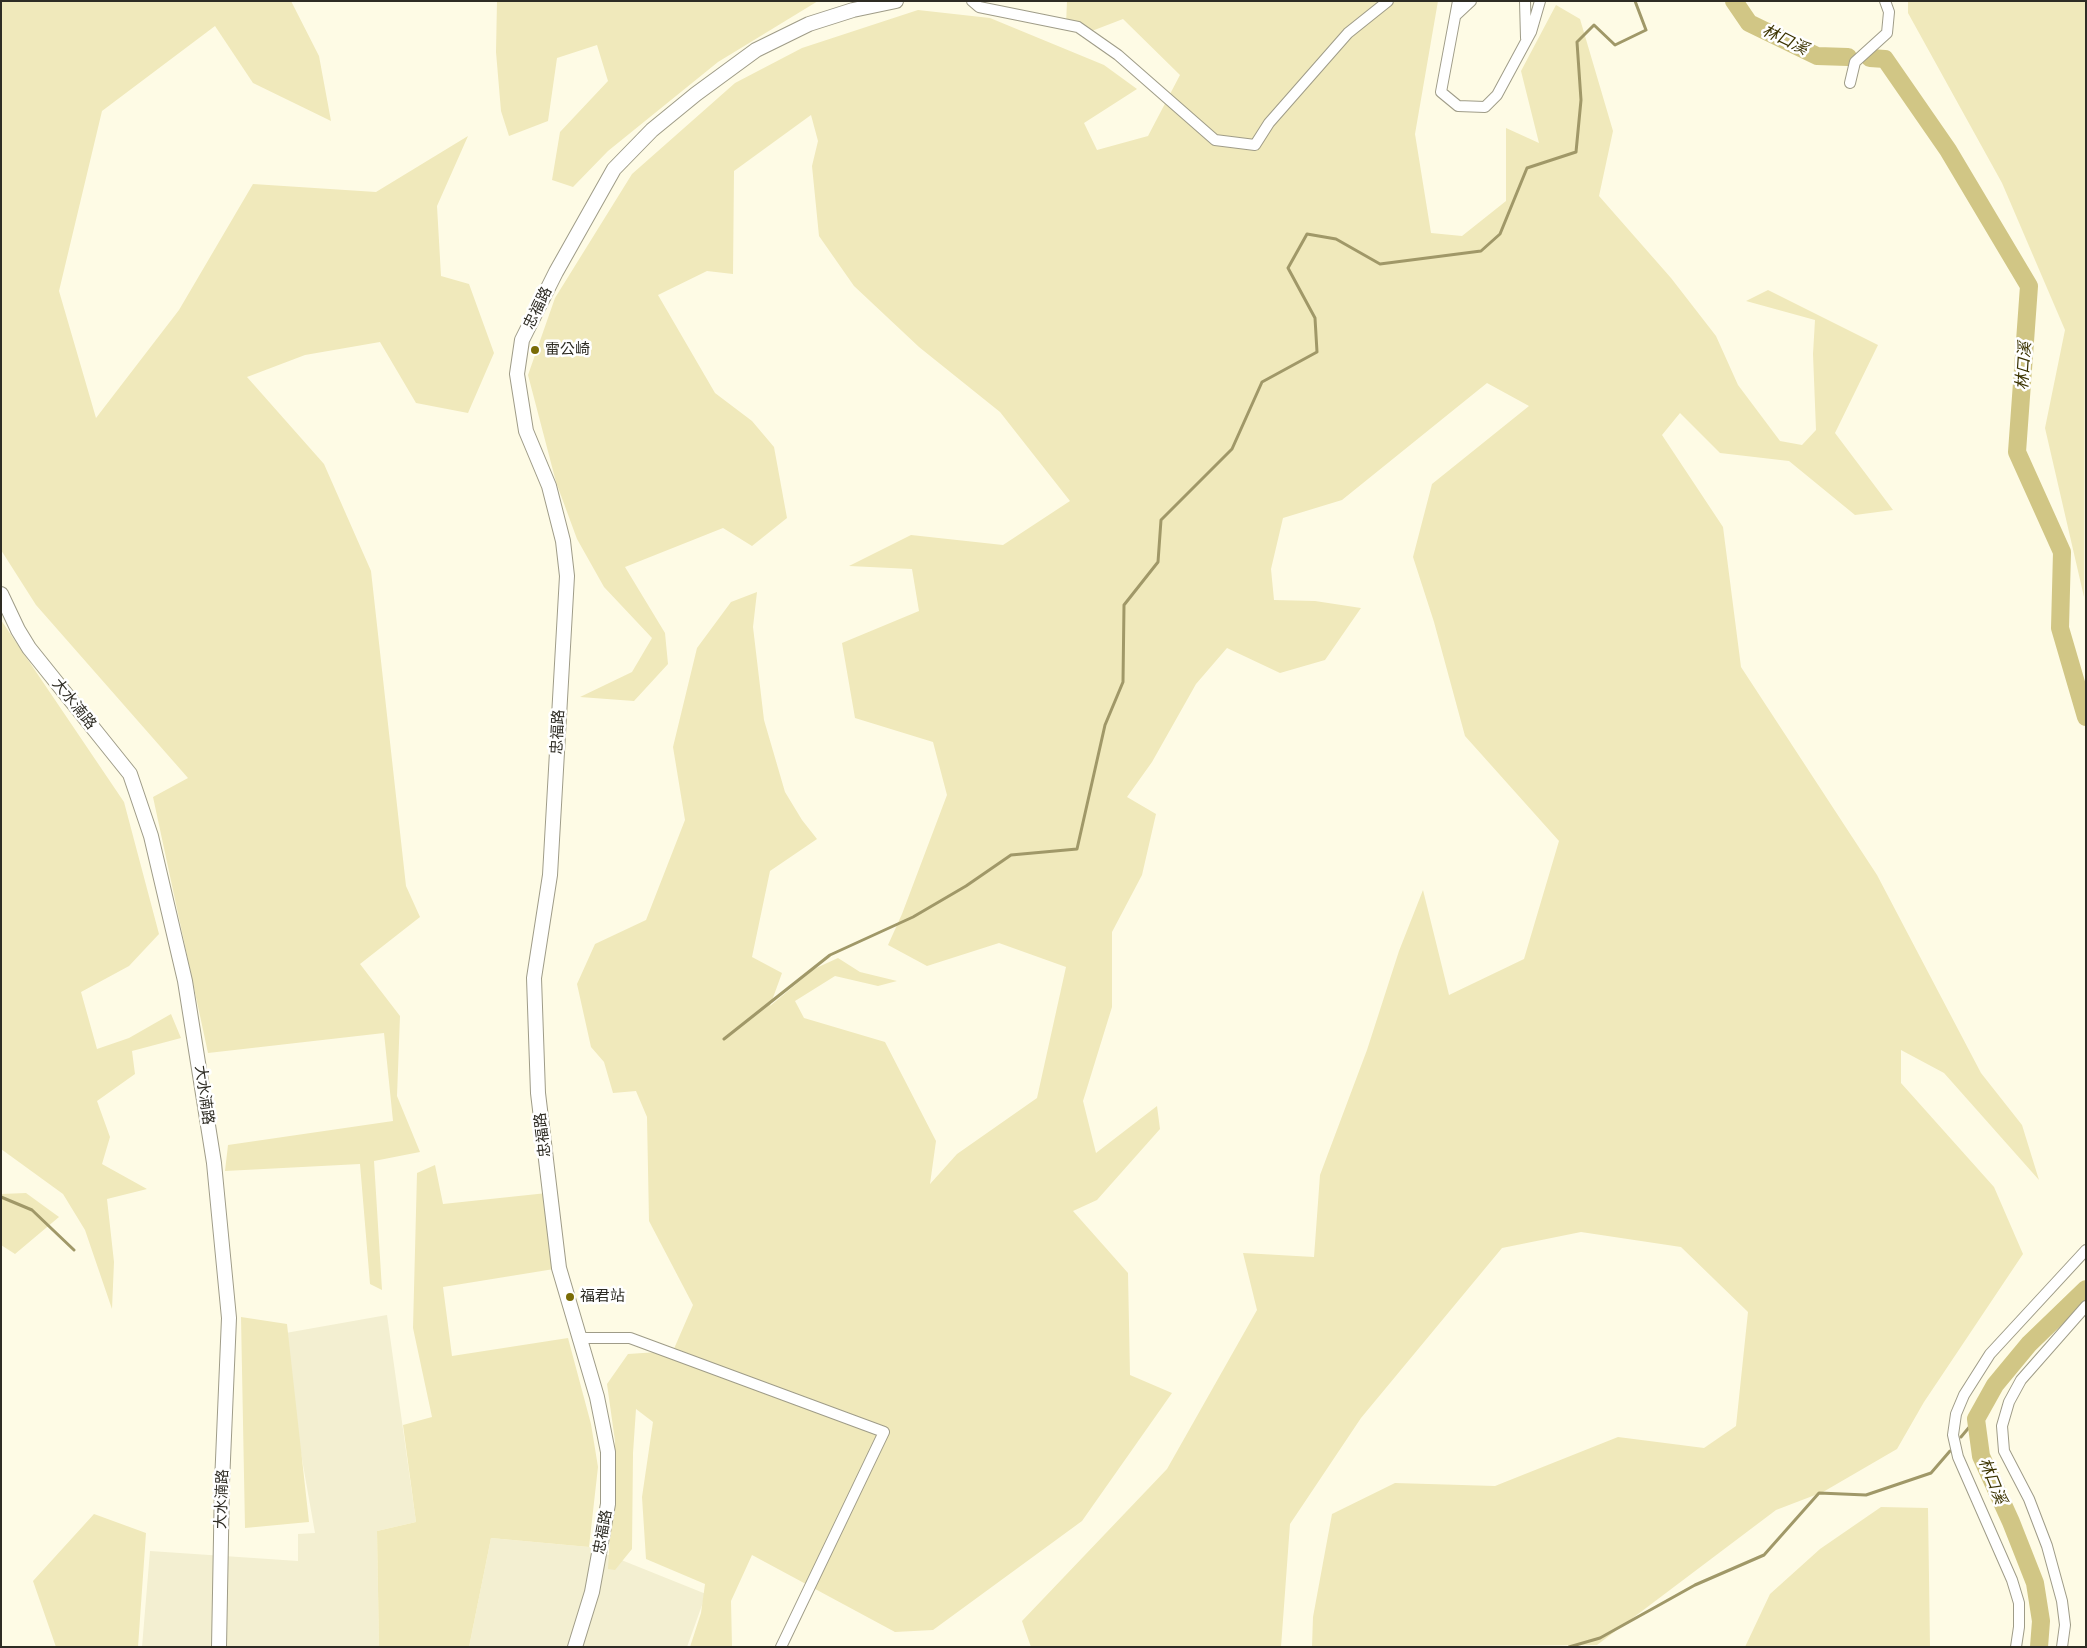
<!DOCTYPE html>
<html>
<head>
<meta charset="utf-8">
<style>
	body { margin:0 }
	#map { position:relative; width:2087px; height:1648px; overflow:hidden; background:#fefbe5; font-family:Montserrat,sans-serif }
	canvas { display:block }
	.frame { position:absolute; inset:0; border:2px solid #2e2c24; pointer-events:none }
</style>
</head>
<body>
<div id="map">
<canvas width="2087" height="1648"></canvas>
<div class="frame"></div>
</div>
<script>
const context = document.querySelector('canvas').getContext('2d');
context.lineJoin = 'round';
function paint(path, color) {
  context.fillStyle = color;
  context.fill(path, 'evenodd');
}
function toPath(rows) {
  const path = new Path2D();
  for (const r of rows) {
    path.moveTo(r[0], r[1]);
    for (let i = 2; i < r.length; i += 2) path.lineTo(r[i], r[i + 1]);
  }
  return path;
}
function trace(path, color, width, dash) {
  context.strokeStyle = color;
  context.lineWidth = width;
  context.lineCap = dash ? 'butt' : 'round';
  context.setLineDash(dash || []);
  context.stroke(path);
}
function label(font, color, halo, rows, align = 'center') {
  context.font = font + ' Montserrat,"Noto Sans TC",sans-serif';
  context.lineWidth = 5;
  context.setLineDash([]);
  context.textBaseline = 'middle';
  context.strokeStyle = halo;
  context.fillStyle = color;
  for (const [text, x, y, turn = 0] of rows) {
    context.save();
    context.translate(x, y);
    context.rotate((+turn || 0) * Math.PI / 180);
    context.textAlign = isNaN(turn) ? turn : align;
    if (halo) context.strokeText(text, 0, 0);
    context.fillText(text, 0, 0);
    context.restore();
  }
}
paint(toPath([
	[387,1315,416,1522,377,1531,379,1647,142,1647,150,1551,298,1561,298,1534,315,1533,280,1334],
	[491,1538,589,1547,706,1594,687,1647,469,1647]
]), '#f3efd1');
paint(toPath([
	[1,1,291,1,319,56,331,121,253,83,215,26,102,111,59,291,96,418,179,310,253,184,376,192,468,136,437,206,441,276,469,284,494,353,468,413,416,403,380,342,305,355,247,377,324,464,371,571,406,886,420,917,360,964,400,1016,397,1096,420,1152,374,1161,382,1290,370,1284,360,1164,225,1171,228,1145,393,1121,384,1033,208,1053,153,797,188,778,36,605,1,550],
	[497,1,818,1,718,62,608,151,573,187,552,180,560,132,608,81,597,45,557,58,548,121,509,136,501,111,496,52],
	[1067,1,1438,1,1415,134,1431,233,1462,236,1506,201,1506,128,1539,143,1521,71,1556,5,1580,19,1613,131,1599,196,1671,278,1716,336,1738,385,1780,441,1802,445,1816,430,1813,354,1815,320,1746,301,1768,290,1878,345,1835,433,1893,510,1855,515,1789,461,1720,453,1680,413,1662,435,1723,527,1741,667,1877,875,1981,1073,2022,1125,2039,1180,1944,1073,1901,1050,1901,1083,1994,1187,2023,1254,1924,1402,1897,1449,1823,1492,1776,1510,1597,1645,1312,1647,1313,1617,1332,1514,1395,1483,1495,1486,1618,1437,1704,1448,1736,1426,1748,1312,1681,1247,1581,1232,1502,1248,1361,1418,1290,1524,1281,1647,1031,1647,1022,1621,1167,1469,1257,1310,1243,1253,1314,1257,1320,1175,1367,1050,1399,951,1423,890,1449,995,1524,959,1559,841,1465,736,1434,622,1413,557,1432,484,1529,406,1487,383,1342,500,1283,518,1271,569,1274,600,1315,601,1361,608,1325,660,1280,673,1227,648,1196,684,1152,762,1127,797,1156,814,1142,875,1112,932,1112,1007,1083,1101,1096,1153,1157,1106,1160,1129,1097,1200,1073,1211,1128,1273,1130,1375,1172,1393,1082,1521,933,1630,895,1632,752,1555,731,1601,732,1647,690,1647,701,1613,705,1584,646,1559,642,1497,653,1422,636,1409,633,1453,632,1549,615,1570,608,1569,615,1441,607,1384,628,1354,673,1351,693,1305,649,1221,647,1117,636,1091,613,1093,604,1062,591,1047,577,984,595,944,646,920,685,820,673,747,697,648,731,602,757,592,753,627,764,720,785,792,802,820,817,839,770,871,752,957,782,973,770,1006,814,969,838,958,860,972,897,981,878,986,835,976,795,1001,804,1018,885,1042,936,1141,930,1184,957,1154,1037,1098,1066,967,999,943,927,966,888,945,902,914,947,795,933,742,855,718,842,643,919,611,912,569,849,566,911,535,1003,545,1070,501,1000,412,919,347,854,286,819,236,812,166,818,141,811,115,734,171,733,274,707,271,658,295,715,393,752,421,774,447,787,518,752,546,723,528,625,567,665,633,668,664,634,701,580,697,632,672,652,638,604,587,577,539,556,482,528,375,555,298,632,174,735,83,802,48,918,10,990,18,1104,65,1137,89,1084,123,1097,150,1148,136,1180,75,1123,19,1084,34,1066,25],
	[1908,1,2086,1,2084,597,2045,428,2065,330,2002,183,1908,13],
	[1,620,124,802,159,934,129,966,81,992,97,1049,129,1038,171,1014,181,1038,132,1051,135,1074,97,1101,110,1137,102,1164,147,1189,107,1199,114,1262,112,1309,85,1230,63,1194,1,1149],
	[435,1165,443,1204,547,1193,554,1269,443,1287,452,1356,568,1338,591,1424,598,1467,589,1547,491,1538,469,1647,379,1647,377,1531,416,1522,403,1425,432,1417,413,1328,417,1173],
	[26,1193,59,1217,15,1254,1,1245,1,1194],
	[241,1317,287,1324,309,1522,245,1528],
	[1881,1507,1928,1508,1930,1647,1745,1647,1770,1594,1820,1549],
	[94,1514,146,1533,138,1647,56,1647,33,1581]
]), '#f0e9bb');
trace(toPath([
	[724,1039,830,955,913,917,966,886,1011,855,1077,849,1105,725,1123,682,1124,605,1158,562,1161,520,1232,449,1262,382,1317,352,1315,318,1288,268,1307,234,1336,239,1380,264,1481,251,1500,234,1527,168,1576,152,1581,100,1577,42,1594,25,1615,45,1646,30,1635,1],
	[1,1197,32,1210,74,1250],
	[1961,1437,1976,1419],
	[1569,1647,1600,1638,1695,1585,1764,1555,1819,1493,1866,1495,1931,1473,1950,1451]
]), '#a09868', 3);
trace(toPath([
	[1734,1,1749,23,1817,56,1848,57],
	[1870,58,1885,59,1948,150,2029,286,2017,452,2062,552,2060,628,2086,717],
	[2039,1647,2041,1621,2035,1583,2011,1522,1981,1456,1976,1419,1995,1385,2029,1344,2086,1289]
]), '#d1c685', 18);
const street = toPath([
	[972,1,979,7,1078,27,1118,55,1215,140,1255,145,1269,123,1348,33,1388,1],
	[1458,1,1441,92,1458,106,1485,107,1497,95,1531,32,1540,1],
	[1525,1,1526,38],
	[1456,15,1471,1],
	[1850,83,1855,62,1887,33,1889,12,1885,1],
	[578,1338,630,1338,884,1432,781,1647],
	[2016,1647,2019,1627,2019,1603,2012,1580,1958,1457,1953,1435,1956,1414,1964,1395,1990,1354,2086,1250],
	[2062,1647,2065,1625,2062,1601,2047,1546,2029,1499,2004,1451,2002,1426,2009,1402,2021,1380,2086,1306]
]);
const secondary = toPath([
	[1,594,18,630,29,648,130,774,151,836,185,981,214,1163,229,1318,222,1483,219,1647],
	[575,1647,592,1592,608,1504,608,1452,597,1397,559,1268,538,1093,534,978,550,875,567,576,563,541,549,486,526,431,517,374,522,340,556,272,614,169,652,130,696,94,756,50,809,24,853,10,896,1]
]);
trace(street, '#9f9c88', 12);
trace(secondary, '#9f9c88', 16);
trace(street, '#fff', 10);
trace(secondary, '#fff', 14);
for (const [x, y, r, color] of [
	[535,350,5,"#7a6c06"],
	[570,1297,5,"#7a6c06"]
]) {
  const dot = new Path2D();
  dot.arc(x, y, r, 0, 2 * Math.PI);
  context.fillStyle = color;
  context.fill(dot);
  trace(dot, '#fff', 2);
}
label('15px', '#2e2c24', '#fff', [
	["忠福路",538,308,-64],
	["大水湳路",74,704,51],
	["忠福路",558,732,-87],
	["大水湳路",204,1095,82],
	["忠福路",543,1135,-97],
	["大水湳路",222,1499,-88],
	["忠福路",603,1532,-80]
]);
label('15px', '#2e2c24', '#fff', [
	["雷公崎",545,350],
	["福君站",580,1297]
], 'left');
label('italic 16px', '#3b3300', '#fff', [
	["林口溪",1785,40,26],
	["林口溪",2024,366,-86],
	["林口溪",1992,1481,68]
]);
</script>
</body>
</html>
